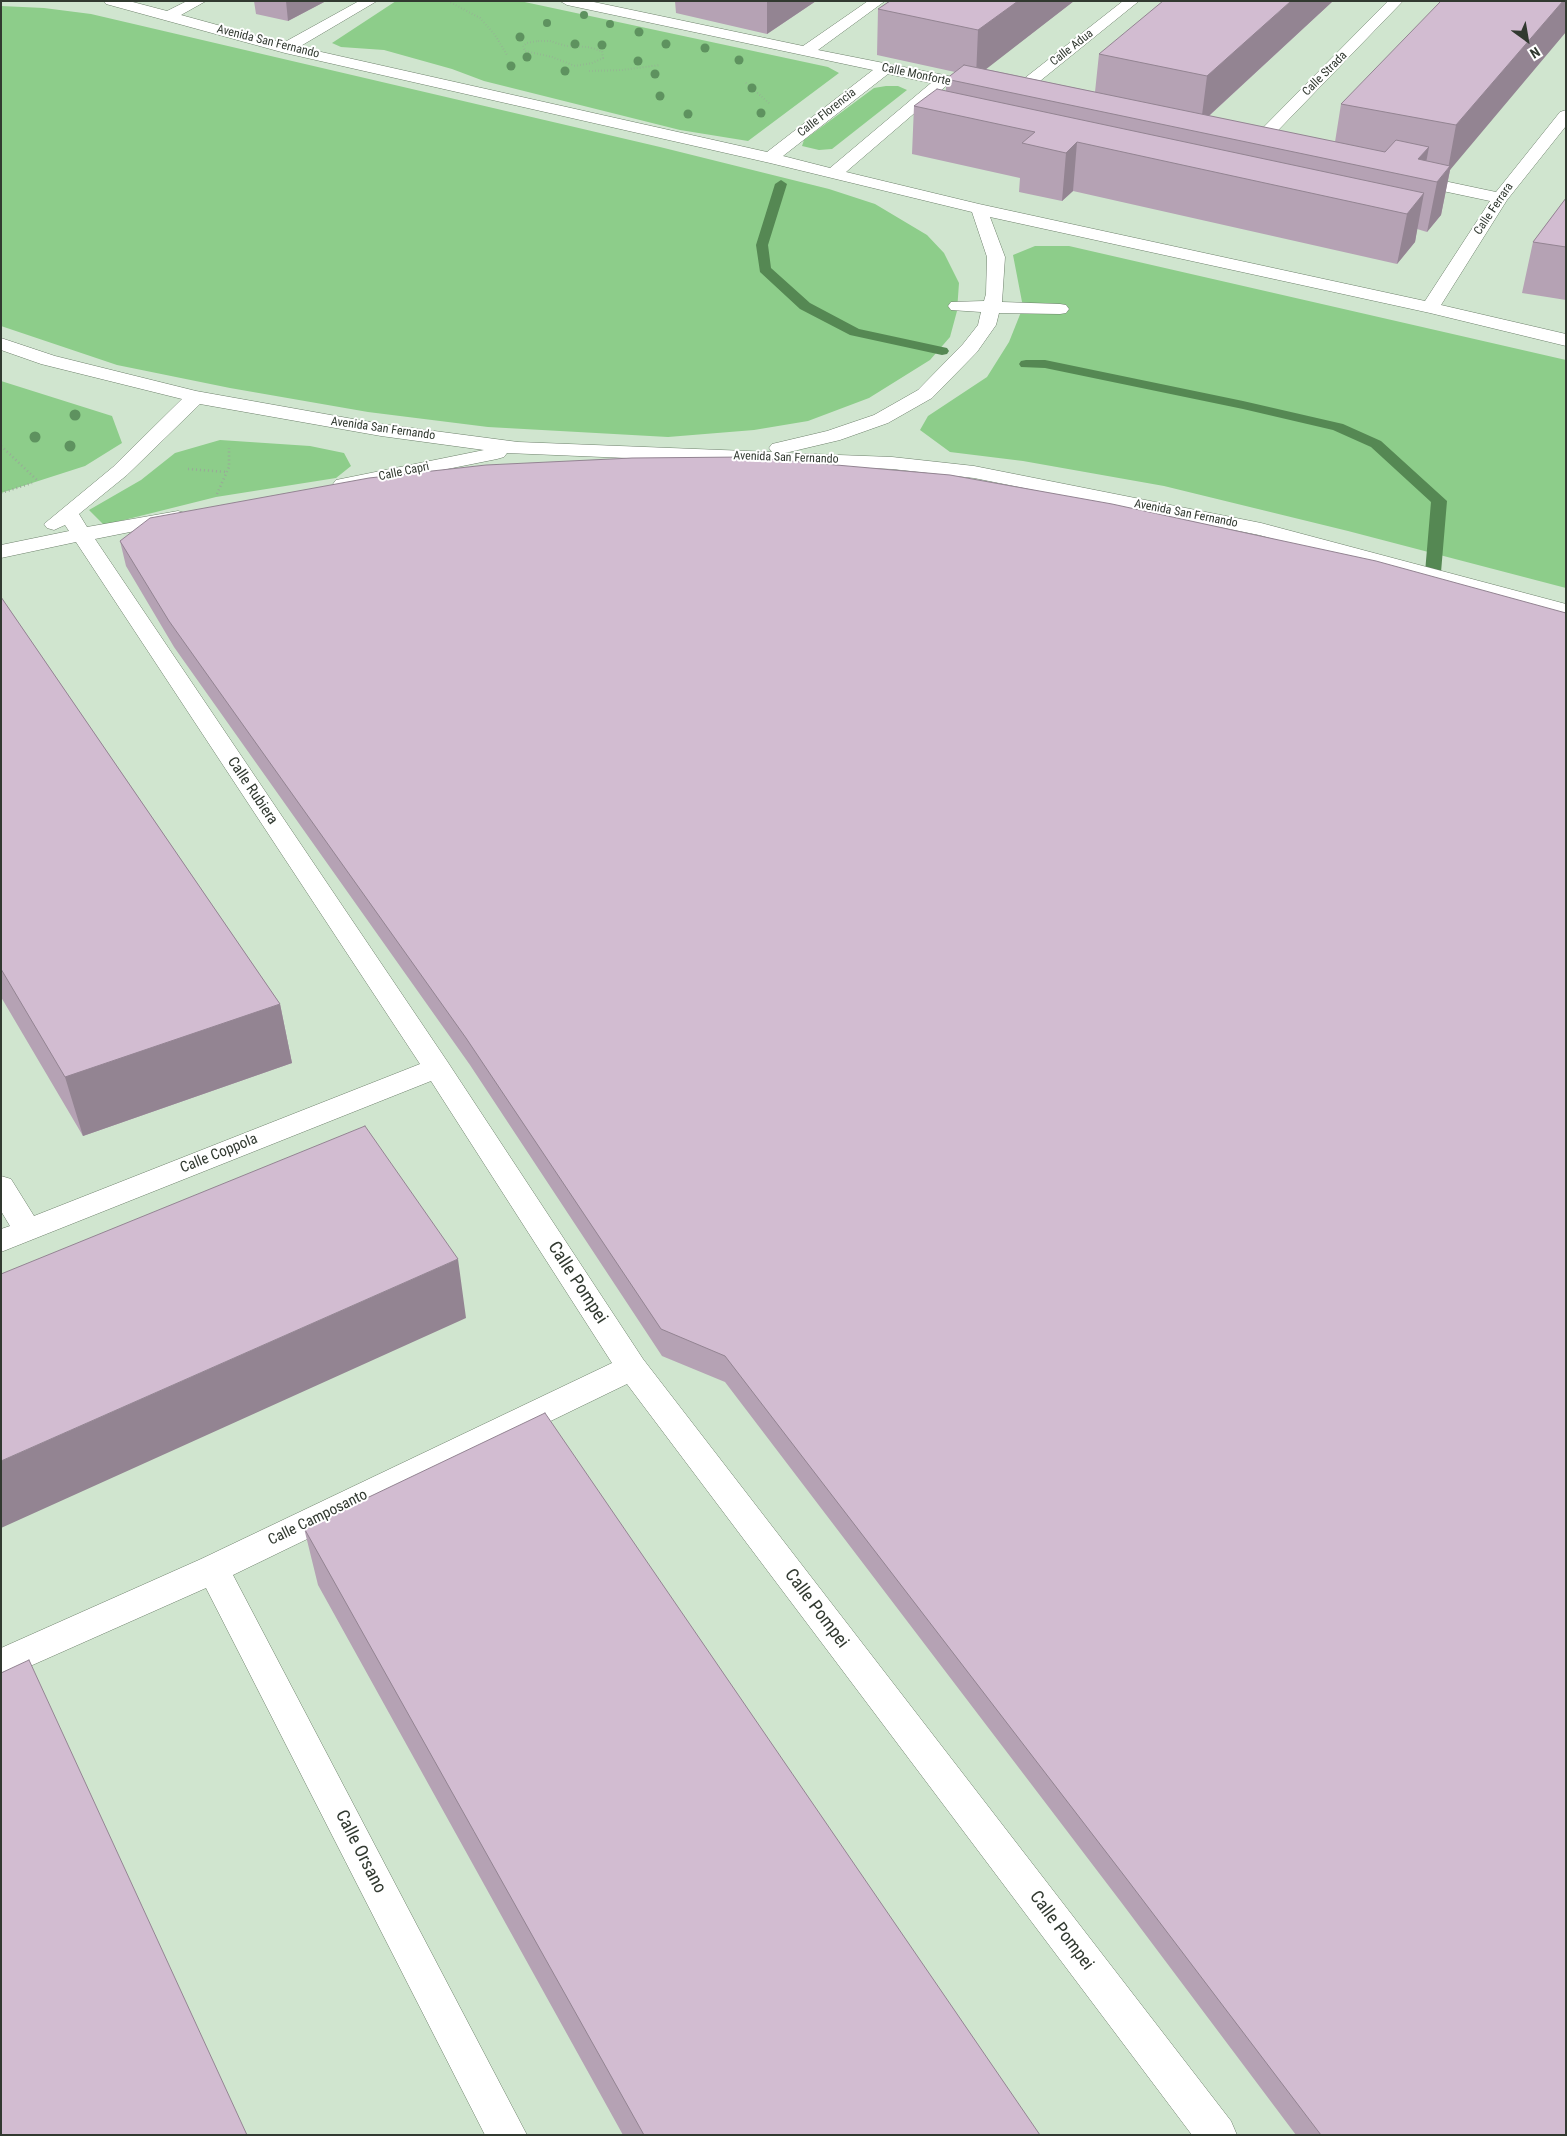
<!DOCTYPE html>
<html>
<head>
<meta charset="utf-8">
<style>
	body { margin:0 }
	#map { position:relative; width:1567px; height:2136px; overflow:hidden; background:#d0e5cf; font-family:"Roboto Condensed",sans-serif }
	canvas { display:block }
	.frame { position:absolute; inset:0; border:2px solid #313930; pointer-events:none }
	.north { position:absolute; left:1502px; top:15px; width:50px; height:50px; -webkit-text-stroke:4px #fff; paint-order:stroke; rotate:148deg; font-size:14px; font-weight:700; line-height:20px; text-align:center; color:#313930 }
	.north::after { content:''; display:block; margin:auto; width:18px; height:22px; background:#313930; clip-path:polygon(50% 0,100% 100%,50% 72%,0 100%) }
</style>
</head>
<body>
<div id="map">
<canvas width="1567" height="2136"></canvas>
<div class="frame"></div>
<div class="north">N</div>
</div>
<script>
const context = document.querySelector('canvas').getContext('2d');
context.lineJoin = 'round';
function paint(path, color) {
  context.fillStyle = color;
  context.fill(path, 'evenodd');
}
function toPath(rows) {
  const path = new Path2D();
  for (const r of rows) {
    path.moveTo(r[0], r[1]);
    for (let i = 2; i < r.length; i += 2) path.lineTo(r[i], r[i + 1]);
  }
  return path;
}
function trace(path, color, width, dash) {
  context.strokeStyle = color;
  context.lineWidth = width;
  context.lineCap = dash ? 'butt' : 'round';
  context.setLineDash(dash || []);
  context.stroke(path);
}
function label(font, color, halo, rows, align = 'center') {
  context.font = font + ' "Roboto Condensed",sans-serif';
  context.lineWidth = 4;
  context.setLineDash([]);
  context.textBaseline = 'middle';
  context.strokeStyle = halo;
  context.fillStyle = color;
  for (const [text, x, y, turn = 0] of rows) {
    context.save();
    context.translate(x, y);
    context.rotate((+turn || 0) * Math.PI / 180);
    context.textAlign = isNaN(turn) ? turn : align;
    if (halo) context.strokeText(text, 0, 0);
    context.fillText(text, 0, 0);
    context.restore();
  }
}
paint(toPath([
	[396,1,520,1,828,67,839,73,748,141,680,130,484,81,452,69,384,50,341,47,332,43],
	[1,6,44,8,91,14,660,147,829,189,875,204,927,235,944,253,959,283,957,311,950,337,930,360,869,398,808,421,754,430,668,437,488,427,368,412,230,388,117,365,1,326],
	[886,86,898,86,907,90,832,149,819,150,802,146,804,140,874,88],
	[1035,246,1069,246,1566,360,1566,588,1348,531,1164,486,1023,461,950,452,920,430,928,416,987,377,1009,342,1023,307,1013,255],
	[1,381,112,416,122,443,85,466,1,493],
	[220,440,310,446,344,453,351,466,336,478,216,497,104,525,89,510,141,480,175,453]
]), '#8dcd8a');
paint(toPath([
	[781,180,787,184,768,245,771,268,810,303,859,329,947,348,949,351,947,354,942,355,850,335,800,309,760,272,756,245,775,184,781,180],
	[1026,360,1045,360,1243,401,1343,424,1381,441,1447,501,1439,596,1437,599,1431,601,1425,599,1423,596,1431,502,1371,447,1333,430,1243,409,1045,368,1021,367,1019,364,1021,361,1026,360]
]), '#558853');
const minor = toPath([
	[104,1,129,1,167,11,187,1,206,1,181,15,283,43,359,1,377,1,299,47,767,152,873,70,567,5,560,1,589,1,803,46,868,1,885,1,818,50,944,75,988,86,990,89,988,92,982,94,946,86,846,172,979,204,1425,301,1490,201,1405,183,1403,179,1405,175,1411,174,1496,192,1560,112,1566,110,1566,126,1507,200,1441,305,1566,334,1566,346,1430,313,990,217,1005,257,1002,302,1060,304,1066,305,1069,309,1066,313,1060,314,999,313,996,325,977,352,932,398,888,423,840,440,785,453,892,457,974,466,1261,523,1566,604,1566,618,1259,535,974,478,892,469,507,453,504,457,497,459,343,490,336,488,333,484,336,480,484,450,381,436,200,404,127,475,79,514,87,527,178,511,185,513,188,517,185,521,95,539,447,1061,643,1359,1231,2121,1237,2135,1192,2135,627,1384,233,1575,527,2135,485,2135,206,1588,1,1679,1,1648,201,1559,612,1363,431,1081,1,1252,1,1229,10,1226,1,1211,1,1176,11,1179,34,1216,420,1064,76,542,1,558,1,545,69,531,65,525,54,530,47,528,44,524,113,467,182,399,41,364,1,350,1,338,55,356,196,391,381,424,518,442,772,452,769,448,772,444,827,431,874,415,918,390,963,344,978,325,981,312,951,310,948,306,951,302,984,301,986,294,987,257,972,212,770,163,285,53,106,4,104,1],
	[888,74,931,83,830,168,783,156,888,74],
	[1123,1,1139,1,1019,98,1007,98,1005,95,1007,92,1123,1],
	[1388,1,1403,1,1260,149,1248,149,1246,146,1248,143,1388,1]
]);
trace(minor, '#6e816c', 1);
trace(toPath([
	[448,1,480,18,495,35,507,55],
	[538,41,550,41,566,46,588,47,602,51,603,58,592,63,575,66,552,57,525,51,523,46,527,43,538,41],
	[589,71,622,70,660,65],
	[746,83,769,103]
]), '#99a998', 2, [0.5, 2.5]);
trace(toPath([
	[1,446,38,481],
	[188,469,227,472],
	[1,493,32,483],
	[217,494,229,467,229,448]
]), '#99a998', 2.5, [1, 3]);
paint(minor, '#fff');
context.fillStyle = '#5e925f';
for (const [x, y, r] of [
	[584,15,4],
	[547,23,4],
	[610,24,4],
	[639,32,4.5],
	[520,37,4.5],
	[575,44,4.5],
	[666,44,4.5],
	[602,45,4.5],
	[705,48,4.5],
	[527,57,4.5],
	[739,60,4.5],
	[638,61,4.5],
	[511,66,4.5],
	[565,71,4.5],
	[655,74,4.5],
	[752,88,4.5],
	[660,96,4.5],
	[761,113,4.5],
	[688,114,4.5],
	[75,415,5.5],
	[35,437,5.5],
	[70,446,5.5]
]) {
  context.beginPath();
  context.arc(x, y, r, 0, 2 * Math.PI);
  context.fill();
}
paint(toPath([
	[254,1,326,1,288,21,256,14],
	[675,1,816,1,767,34,676,13],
	[890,1,1074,1,985,69,1095,92,1099,54,1333,1,1209,116,1335,142,1341,104,1566,1,1450,170,1441,215,1427,232,1417,229,1415,242,1397,264,1073,191,1062,201,1019,192,1020,178,912,154,914,106,946,91,946,79,955,72,877,55,878,9],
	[1566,198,1566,300,1522,293,1533,242],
	[120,541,1566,2135,1296,2135,1121,1902,725,1382,662,1356,470,1065,174,647,126,566],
	[1,597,280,1004,292,1063,83,1136,1,997],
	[304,1528,1040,2135,623,2135,318,1585]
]), '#b5a2b4');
paint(toPath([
	[286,1,326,1,288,21],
	[767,1,816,1,767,34],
	[1018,1,1074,1,976,77,978,30],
	[1291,1,1333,1,1201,123,1207,76],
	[1563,1,1566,1,1566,32,1450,170,1441,215,1427,232,1437,182,1448,169,1456,125],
	[1077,142,1073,191,1062,201,1066,153],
	[1429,147,1423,179,1418,159],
	[1424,193,1415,242,1397,264,1407,214],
	[280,1004,292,1063,83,1136,65,1077],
	[458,1259,466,1318,1,1528,1,1461]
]), '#938492');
const building = toPath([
	[890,1,1018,1,978,30,878,9,890,1],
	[1163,1,1291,1,1207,76,1099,54,1163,1],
	[1441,1,1563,1,1456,125,1341,104,1441,1],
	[964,65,1385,152,1396,140,1429,147,1418,159,1450,166,1437,182,946,79,964,65],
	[937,89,1424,193,1407,214,1077,142,1066,153,1022,143,1035,132,914,106,937,89],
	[1566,198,1566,247,1533,242,1566,198],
	[745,457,950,475,1112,504,1376,561,1566,613,1566,2135,1321,2135,1126,1878,725,1356,661,1329,466,1038,169,621,120,541,150,518,369,478,486,465,632,458,745,457],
	[1,597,280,1004,65,1077,1,969,1,597],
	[365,1126,458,1259,1,1461,1,1274,365,1126],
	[545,1413,1040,2135,644,2135,304,1528,545,1413],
	[29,1660,247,2135,1,2135,1,1673,29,1660]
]);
paint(building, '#d2bcd1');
trace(building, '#938492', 1);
label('12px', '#313930', '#fff', [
	["Avenida San Fernando",268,42,14],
	["Calle Adua",1072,48,-38],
	["Calle Strada",1325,74,-45],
	["Calle Monforte",916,75,12],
	["Calle Florencia",827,113,-38],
	["Calle Ferrara",1494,209,-56],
	["Avenida San Fernando",383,429,8],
	["Avenida San Fernando",786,458,2],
	["Calle Capri",404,472,-12],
	["Avenida San Fernando",1186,514,11]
]);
label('15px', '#313930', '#fff', [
	["Calle Rubiera",252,791,56],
	["Calle Coppola",219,1154,-22],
	["Calle Camposanto",318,1518,-26]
]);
label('18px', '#313930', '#fff', [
	["Calle Pompei",577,1283,57],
	["Calle Pompei",816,1609,53],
	["Calle Orsano",360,1852,63],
	["Calle Pompei",1061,1931,53]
]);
</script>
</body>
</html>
